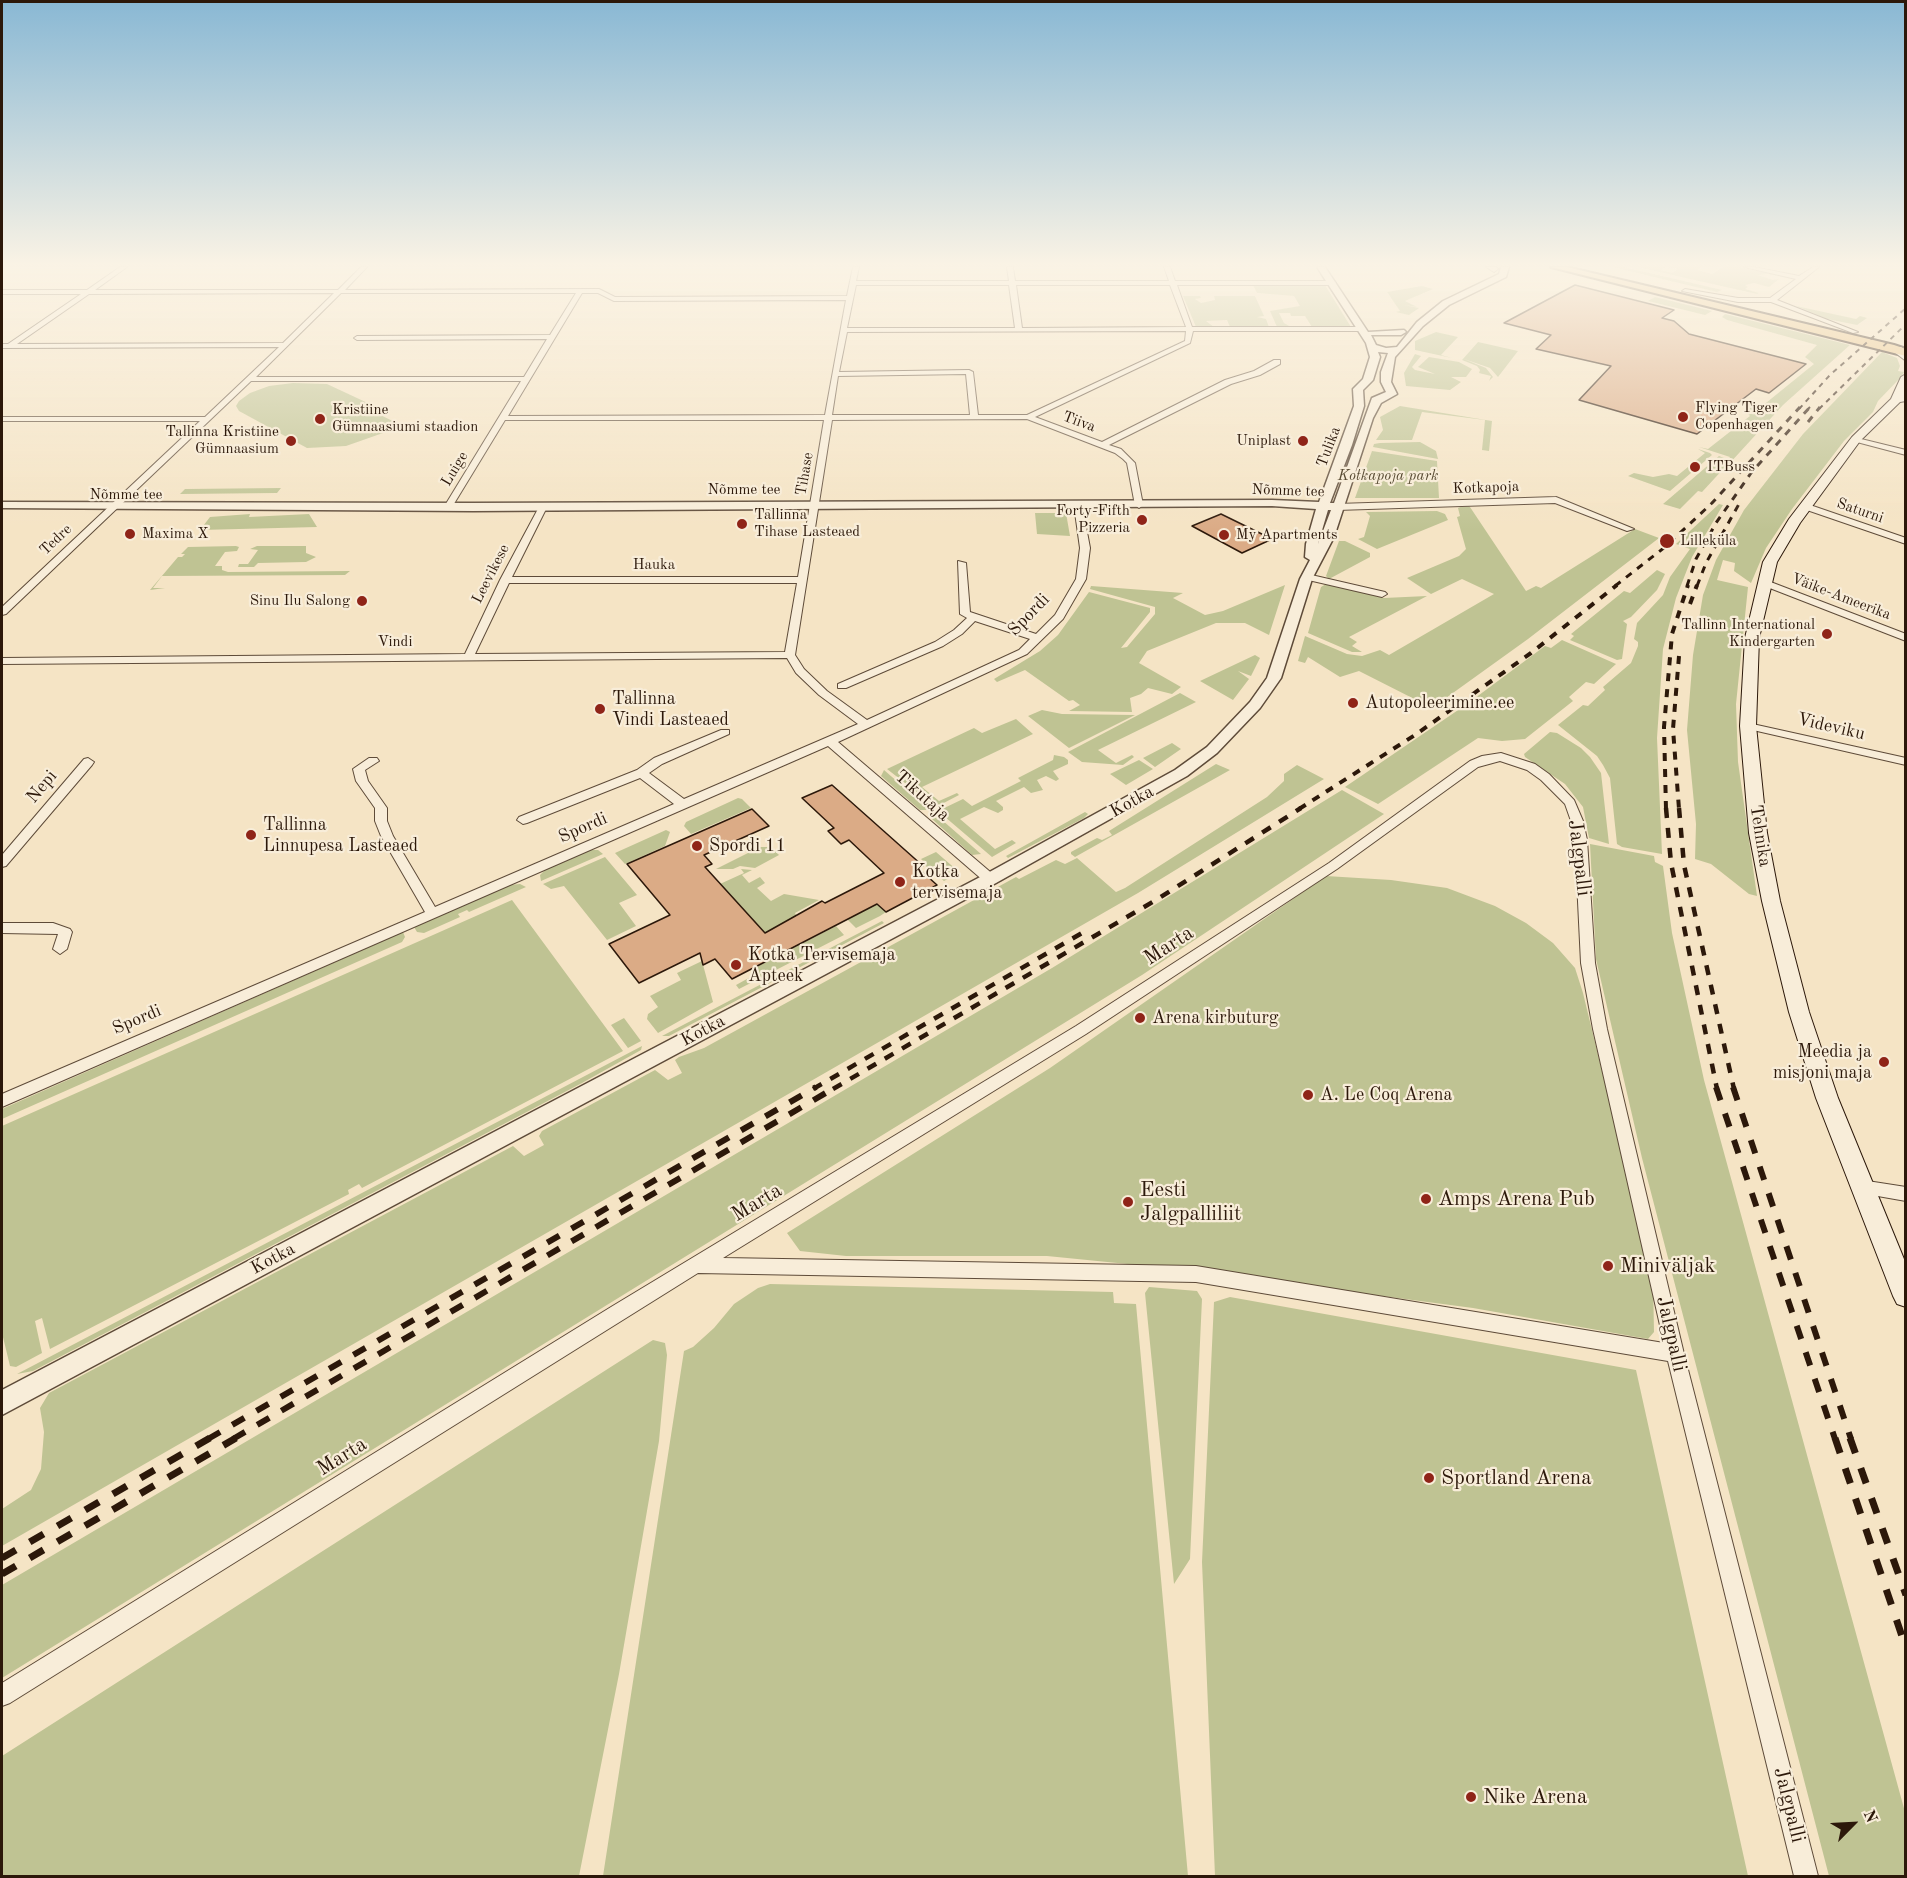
<!DOCTYPE html>
<html>
<head>
<meta charset="utf-8">
<style>
	body { margin:0 }
	#map { position:relative; width:1907px; height:1878px; overflow:hidden; background:#f5e4c5; font-family:"Old Standard TT",serif }
	canvas { display:block }
	.frame { position:absolute; inset:0; border:3px solid #2c180a; pointer-events:none }
	.north { position:absolute; left:1823px; top:1794px; width:60px; height:60px; -webkit-text-stroke:4px #f8edd9; paint-order:stroke; rotate:66deg; font-size:16px; font-weight:700; line-height:24px; text-align:center; color:#2c180a }
	.north::after { content:''; display:block; margin:auto; width:21px; height:27px; background:#2c180a; clip-path:polygon(50% 0,100% 100%,50% 72%,0 100%) }
</style>
</head>
<body>
<div id="map">
<canvas width="1907" height="1878"></canvas>
<div class="frame"></div>
<div class="north">N</div>
</div>
<script>
const context = document.querySelector('canvas').getContext('2d');
context.lineJoin = 'round';
function paint(path, color) {
  context.fillStyle = color;
  context.fill(path, 'evenodd');
}
function toPath(rows) {
  const path = new Path2D();
  for (const r of rows) {
    path.moveTo(r[0], r[1]);
    for (let i = 2; i < r.length; i += 2) path.lineTo(r[i], r[i + 1]);
  }
  return path;
}
function trace(path, color, width, dash) {
  context.strokeStyle = color;
  context.lineWidth = width;
  context.lineCap = dash ? 'butt' : 'round';
  context.setLineDash(dash || []);
  context.stroke(path);
}
function label(font, color, halo, rows, align = 'center') {
  context.font = font + ' "Old Standard TT",serif';
  context.lineWidth = 4.5;
  context.setLineDash([]);
  context.textBaseline = 'middle';
  context.strokeStyle = halo;
  context.fillStyle = color;
  for (const [text, x, y, turn = 0] of rows) {
    context.save();
    context.translate(x, y);
    context.rotate((+turn || 0) * Math.PI / 180);
    context.textAlign = isNaN(turn) ? turn : align;
    if (halo) context.strokeText(text, 0, 0);
    context.fillText(text, 0, 0);
    context.restore();
  }
}
paint(toPath([
	[1612,267,1624,267,1722,290,1717,292],
	[1637,267,1666,267,1661,270,1672,273,1678,269,1667,267,1702,267,1698,270,1712,274,1723,267,1740,267,1783,277,1768,274,1758,275,1773,280,1779,279,1769,287,1754,283,1745,285,1748,287,1745,289,1759,293,1757,294],
	[1253,285,1325,285,1351,327,1312,327,1305,316,1291,316,1290,313,1279,313,1284,323,1291,327,1277,327,1270,311,1300,306,1294,296,1257,293],
	[1422,286,1433,289,1405,301,1417,307,1404,305,1419,308,1409,315,1396,312,1400,311,1387,292],
	[1183,296,1200,296,1201,298,1195,299,1201,303,1215,300,1214,296,1255,296,1264,316,1257,317,1266,319,1269,327,1230,327,1227,320,1206,321,1214,327,1196,327],
	[1655,297,1712,311,1705,315,1648,301],
	[1796,306,1856,319,1860,316,1867,318,1857,325,1827,319],
	[1725,314,1850,345,1783,405,1729,464,1725,463,1730,457,1699,447,1708,449,1750,416,1745,410,1747,408,1761,407,1814,364,1805,357,1817,345,1727,320,1722,317],
	[1436,332,1458,337,1441,355,1452,358,1415,350,1415,341],
	[1478,342,1518,351,1498,377,1490,368,1464,359,1486,368,1493,377,1489,381,1491,376,1479,373,1480,370,1477,366,1462,360],
	[1882,352,1897,358,1900,366,1898,371,1904,372,1902,376,1878,401,1873,412,1844,441,1792,509,1766,548,1751,583,1734,571,1735,563,1723,560,1717,580,1748,587,1736,704,1738,762,1757,896,1749,894,1711,864,1695,859,1696,824,1687,730,1693,655,1703,595,1716,560,1744,510,1803,434],
	[1415,354,1421,356,1412,367,1415,370,1435,374,1418,367,1429,357,1459,362,1472,369,1466,377,1451,377,1461,382,1450,390,1406,386,1404,373],
	[293,383,327,384,372,405,370,410,403,426,346,446,307,448,239,411,236,406,239,401,250,393,269,386],
	[1400,406,1492,421,1489,451,1482,450,1485,420,1422,412,1412,440,1376,440,1383,430,1380,417],
	[1420,442,1436,451,1438,459,1373,447,1374,444,1380,443],
	[1698,449,1710,453,1712,455,1670,491,1628,476,1634,473,1653,477,1669,474,1677,476,1705,453],
	[1372,451,1437,461,1439,498,1355,498],
	[1719,456,1724,458,1720,463,1727,465,1702,492,1698,491,1680,509,1663,504],
	[281,488,277,493,180,494,185,489],
	[1468,504,1526,591,1536,586,1541,588,1635,529,1659,538,1528,639,1432,708,1359,671,1340,677,1308,657,1305,663,1298,661,1305,636,1347,654,1362,656,1380,650,1389,655,1494,594,1462,579,1431,594,1407,578,1459,556,1466,549,1457,517,1460,516,1458,508],
	[1719,504,1723,505,1692,557,1676,598,1663,649,1657,738,1662,854,1622,847,1617,844,1610,778,1603,765,1597,756,1558,725,1583,705,1588,706,1605,690,1603,687,1631,663,1638,646,1638,642,1634,639,1637,623,1663,595,1670,577,1690,549,1676,544],
	[1437,511,1445,514,1448,520,1377,549,1358,539,1364,537,1370,516,1366,512],
	[1035,513,1066,513,1070,536,1037,534],
	[250,514,249,517,309,514,317,527,200,530,210,517],
	[1339,541,1345,541,1370,553,1370,557,1329,579,1326,576],
	[236,546,239,547,237,551,225,552,215,566,222,566,222,570,228,572,350,571,345,575,162,576,153,588,165,588,150,590,178,557,182,557,185,554,181,554,188,547],
	[257,546,306,546,306,553,316,557,306,562,258,563,254,567,238,567,239,564,248,564,258,550,250,549],
	[1657,570,1665,574,1657,590,1631,617,1623,621,1627,624,1622,659,1617,660,1570,640,1574,636,1571,634,1624,591,1630,593],
	[1326,584,1384,598,1427,596,1349,637,1357,642,1352,646,1362,652,1352,652,1308,633,1321,587],
	[1285,585,1269,635,1245,623,1216,623,1147,651,1139,663,1181,687,1172,694,1148,688,1141,694,1130,698,1132,712,1069,711,1080,705,1073,700,1069,701,1025,670,997,682,994,679,1040,651,1058,635,1089,592,1150,608,1150,612,1121,648,1127,647,1155,614,1155,607,1090,589,1091,586,1183,593,1173,598,1205,615,1223,611],
	[1562,640,1616,664,1594,684,1586,682,1569,697,1573,701,1525,739,1502,741,1478,738,1378,804,1345,787,1467,704,1545,646,1551,648],
	[1255,655,1260,658,1251,676,1238,671,1249,679,1233,700,1200,681],
	[1180,693,1196,702,1098,750,1116,763,1132,755,1134,757,1123,765,1082,762,1068,752],
	[1042,710,1062,714,1135,715,1069,748,1028,716],
	[1016,719,1033,734,922,787,939,801,957,793,959,795,936,807,887,769,974,728,982,733],
	[1550,732,1557,733,1581,748,1590,757,1601,773,1609,844,1589,838,1583,807,1565,784,1525,757,1524,754],
	[1172,743,1181,749,1155,767,1143,758],
	[1054,755,1064,757,1068,760,1068,764,1053,771,1059,779,1056,781,1046,776,1037,780,1043,790,1031,793,1024,787,996,801,1003,807,1003,810,998,813,984,807,960,819,995,849,1012,840,1016,843,992,857,938,811,963,799,972,806,1021,781,1018,778,1053,760],
	[1139,760,1153,769,1126,785,1110,774],
	[1216,764,1230,770,1075,857,1071,854,1071,852,1097,838,1102,840,1112,835,1109,831],
	[1297,765,1324,779,1138,893,2,1546,2,1509,31,1490,41,1469,44,1432,40,1408,49,1393,513,1146,524,1156,544,1145,539,1136,542,1131,655,1070,668,1080,682,1073,675,1060,679,1057,704,1048,1016,877,1019,879,1056,860,1065,864,1077,858,1116,892,1125,888,1267,797,1284,781,1284,774],
	[884,770,930,810,920,810,881,776],
	[1342,790,1384,814,1142,975,2,1678,2,1585,1052,968],
	[738,798,742,799,751,808,691,834,684,826,686,822],
	[1085,812,1088,814,1084,818,1008,858,1006,856],
	[934,813,981,854,972,855,932,819],
	[666,830,670,832,665,846,625,864,615,853],
	[1590,844,1654,856,1655,862,1663,866,1672,933,1704,1080,1905,1812,1905,1876,1829,1876,1642,1158,1596,959],
	[760,847,771,847,779,855,755,868,740,866,733,869,716,869],
	[590,850,598,850,603,854,541,881,540,875,546,869],
	[936,852,958,871,959,873,944,881,921,862,923,861,921,859],
	[605,857,637,895,619,903,636,926,607,940,564,886,551,889,543,884],
	[741,869,752,870,742,875,749,883,760,877,765,883,757,888,771,901,784,894,819,900,795,913,797,917,765,933,720,884,744,873],
	[1326,876,1391,880,1447,888,1495,906,1526,923,1553,943,1575,968,1583,993,1653,1281,1654,1332,1648,1339,1473,1308,1178,1269,1047,1256,846,1256,800,1251,787,1233,1050,1068],
	[520,884,526,887,469,912,467,910,458,914,460,917,424,933,417,932,414,927,509,885],
	[512,900,623,1051,362,1188,359,1184,348,1190,349,1194,50,1349,42,1318,35,1321,42,1353,16,1367,10,1366,2,1333,2,1126],
	[877,904,886,912,880,916,856,928,847,919],
	[882,921,884,923,669,1036,662,1036],
	[836,926,844,935,739,989,736,985,756,974,753,969],
	[403,932,405,937,402,942,2,1119,2,1109],
	[702,961,713,1002,658,1033,647,1019,648,1014,658,1007,650,996,681,980,677,973],
	[624,1018,641,1041,628,1048,611,1025],
	[642,1046,641,1050,582,1083,33,1371,17,1374],
	[770,1284,1113,1292,1114,1303,1136,1304,1188,1876,603,1876,684,1351,693,1347,714,1328,734,1304,758,1288],
	[1149,1287,1197,1291,1202,1299,1190,1559,1174,1584,1145,1293],
	[1230,1297,1636,1370,1748,1876,1215,1876,1202,1562,1214,1302],
	[653,1340,665,1343,667,1355,659,1441,619,1674,579,1876,2,1876,2,1756]
]), '#bfc393');
const building = toPath([
	[1575,285,1674,310,1662,318,1674,321,1689,334,1806,364,1769,393,1756,389,1697,434,1579,400,1611,366,1536,349,1551,335,1504,323,1575,285],
	[1221,514,1272,539,1242,553,1192,526,1221,514],
	[832,785,923,866,918,868,937,885,886,912,877,904,732,979,715,959,703,965,700,953,639,983,609,944,670,915,627,864,752,809,769,826,704,855,712,864,705,867,765,933,822,901,825,903,884,873,849,840,841,844,828,831,834,828,802,798,832,785]
]);
paint(building, '#dbab86');
trace(building, '#2c180a', 1.5);
const minor = toPath([
	[120,267,127,267,95,290,338,290,361,267,367,267,345,290,599,289,615,297,847,296,853,267,859,267,856,281,1009,281,1007,267,1013,267,1015,281,1169,281,1164,267,1170,267,1175,281,1333,281,1336,283,1333,285,1177,285,1192,327,1362,327,1365,329,1362,331,1193,331,1190,343,1035,417,1102,442,1225,380,1254,371,1274,360,1280,360,1280,364,1260,375,1231,384,1109,445,1121,449,1135,463,1143,505,1139,508,1135,505,1127,463,1123,459,1115,453,1027,419,832,420,795,655,804,669,827,691,867,720,1019,650,1030,639,975,621,962,634,943,646,846,688,838,688,838,684,935,642,954,630,967,618,960,614,958,561,966,563,970,612,1036,634,1055,615,1076,579,1080,548,1074,505,1078,502,1082,505,1090,548,1086,579,1063,619,1027,654,838,742,995,876,996,879,995,882,985,882,828,746,2,1107,2,1094,425,912,381,836,375,821,375,808,356,781,353,769,369,758,377,758,379,761,365,770,368,781,387,808,387,821,393,836,435,907,674,804,640,778,527,823,523,824,517,820,519,817,637,770,654,758,721,730,729,730,729,734,662,764,649,773,684,799,858,724,819,695,796,673,787,658,2,664,2,658,465,654,500,580,539,507,543,504,547,507,512,577,798,577,824,420,505,420,452,507,448,510,444,507,521,381,251,381,6,614,2,615,2,607,200,421,2,421,2,417,205,417,279,347,2,348,2,344,8,344,81,294,2,294,2,290,87,290,120,267],
	[856,285,1009,285,1015,328,847,328,856,285],
	[1016,285,1170,285,1186,327,1022,328,1016,285],
	[334,293,283,343,17,344,89,294,334,293],
	[341,293,576,293,550,335,357,336,354,338,357,340,547,339,524,377,256,377,341,293],
	[582,293,598,293,614,301,846,300,825,415,508,416,582,293],
	[1186,331,1185,341,1027,415,978,415,973,372,969,370,839,372,847,332,1186,331],
	[966,374,970,415,832,415,838,376,966,374],
	[509,583,797,583,785,652,475,654,509,583],
	[1744,267,1754,267,1799,276,1813,267,1819,267,1777,300,1858,332,1853,333,1771,302,1738,302,1682,291,1685,289,1738,298,1770,298,1796,279,1744,267],
	[1853,437,1906,450,1906,455,1853,441,1853,437],
	[1556,497,1634,529,1627,531,1555,503,1337,510,1333,507,1337,504,1556,497],
	[1804,505,1810,505,1906,538,1906,544,1804,509,1804,505],
	[1307,574,1385,592,1387,594,1382,597,1304,579,1304,575,1307,574],
	[1762,581,1768,581,1906,634,1906,641,1762,585,1762,581],
	[1748,723,1906,758,1906,765,1744,728,1742,726,1748,723],
	[1501,753,1535,764,1549,774,1574,800,1583,821,1587,840,1595,963,1607,1029,1684,1354,1818,1876,1794,1876,1668,1361,1196,1282,698,1273,10,1703,2,1706,2,1683,611,1307,1076,1026,1329,863,1470,761,1482,756,1501,753],
	[1500,761,1527,770,1541,780,1565,804,1571,821,1575,840,1581,963,1593,1029,1664,1343,1196,1266,723,1258,1086,1034,1337,869,1478,767,1500,761],
	[88,758,94,762,92,765,6,866,2,867,2,855,84,759,88,758],
	[2,923,53,923,70,929,72,932,67,949,60,954,53,949,58,934,2,933,2,923],
	[1861,1180,1906,1187,1906,1201,1855,1192,1853,1187,1855,1182,1861,1180]
]);
const tertiary = toPath([
	[1317,267,1325,267,1368,332,1404,330,1406,332,1401,335,1371,335,1376,345,1386,348,1397,347,1417,322,1443,301,1499,274,1501,267,1509,267,1506,277,1449,305,1423,326,1395,357,1391,382,1397,394,1381,403,1373,418,1334,537,1312,579,1281,678,1260,708,1217,753,1187,776,996,883,2,1415,2,1390,984,875,1175,770,1207,747,1250,702,1267,678,1300,579,1310,560,1305,557,1306,544,1316,509,1272,506,473,511,2,508,2,502,473,503,1272,500,1319,502,1354,406,1353,389,1363,379,1370,357,1366,343,1317,267],
	[1378,352,1388,353,1381,372,1381,382,1386,392,1372,398,1334,503,1330,503,1352,445,1364,406,1363,390,1373,380,1380,357,1378,352],
	[1328,510,1331,510,1318,544,1328,510]
]);
const secondary = toPath([
	[1486,267,1496,267,1498,269,1494,272,1486,267],
	[1893,347,1901,347,1906,352,1906,361,1893,351,1893,347],
	[1906,374,1906,401,1900,402,1860,441,1800,523,1777,562,1759,638,1756,726,1767,833,1780,901,1809,1012,1838,1098,1906,1264,1906,1307,1897,1304,1893,1296,1816,1098,1789,1012,1762,901,1749,833,1740,726,1745,638,1763,562,1789,519,1852,437,1891,399,1901,377,1906,374]
]);
const primary = toPath([
	[1551,267,1567,267,1894,345,1906,349,1906,356,1551,267]
]);
trace(minor, '#5e4b39', 2);
trace(tertiary, '#5e4b39', 3);
trace(secondary, '#2c180a', 2);
trace(primary, '#2c180a', 4);
paint(minor, '#f8edd9');
paint(tertiary, '#f8edd9');
paint(secondary, '#f8edd9');
paint(primary, '#eac282');
trace(toPath([
	[1799,409,1830,375,1906,308],
	[1808,409,1810,407],
	[1819,409,1906,324]
]), '#2c180a', 2, [5, 5]);
trace(toPath([
	[1808,422,1820,407],
	[1615,586,1665,547,1712,503,1800,407],
	[1687,586,1696,559,1716,523,1751,473,1810,407],
	[1697,586,1706,563,1739,504]
]), '#2c180a', 3, [7, 7]);
trace(toPath([
	[1690,604,1697,585],
	[1679,656,1673,729,1679,809],
	[1299,809,1415,735,1531,653,1617,585],
	[1666,809,1664,727,1672,634,1688,585]
]), '#2c180a', 4, [8, 8]);
trace(toPath([
	[1666,808,1671,863,1717,1089],
	[1679,808,1684,865,1734,1089],
	[813,1089,1082,933],
	[833,1089,1156,900,1301,808]
]), '#2c180a', 4.5, [10, 10]);
trace(toPath([
	[1716,1087,1835,1439],
	[1733,1087,1851,1439],
	[208,1439,816,1087],
	[233,1439,836,1087]
]), '#2c180a', 6, [14, 14]);
trace(toPath([
	[1835,1438,1906,1648],
	[1850,1438,1906,1595],
	[2,1558,210,1438],
	[2,1574,236,1438]
]), '#2c180a', 7, [16, 16]);
const sky = context.createLinearGradient(0, 0, 0, 530);
sky.addColorStop(0, '#89b8d4');
sky.addColorStop(0.5, '#faf3e5');
sky.addColorStop(1, '#faf3e500');
context.fillStyle = sky;
context.fillRect(0, 0, 1907, 530);
for (const [x, y, r, color] of [
	[1683,417,6,"#8f2418"],
	[320,419,6,"#8f2418"],
	[291,441,6,"#8f2418"],
	[1303,441,6,"#8f2418"],
	[1695,467,6,"#8f2418"],
	[1142,520,6,"#8f2418"],
	[742,524,6,"#8f2418"],
	[130,534,6,"#8f2418"],
	[1224,535,6,"#8f2418"],
	[1667,541,8,"#8f2418"],
	[362,601,6,"#8f2418"],
	[1827,634,6,"#8f2418"],
	[1353,703,6,"#8f2418"],
	[600,709,6,"#8f2418"],
	[251,835,6,"#8f2418"],
	[697,846,6,"#8f2418"],
	[900,882,6,"#8f2418"],
	[736,965,6,"#8f2418"],
	[1140,1018,6,"#8f2418"],
	[1884,1062,6,"#8f2418"],
	[1308,1095,6,"#8f2418"],
	[1426,1199,6,"#8f2418"],
	[1128,1202,6,"#8f2418"],
	[1608,1266,6,"#8f2418"],
	[1429,1478,6,"#8f2418"],
	[1471,1797,6,"#8f2418"]
]) {
  const dot = new Path2D();
  dot.arc(x, y, r, 0, 2 * Math.PI);
  context.fillStyle = color;
  context.fill(dot);
  trace(dot, '#f8edd9', 2);
}
label('15px', '#2c180a', '#f8edd9', [
	["Flying Tiger",1695,408],
	["Copenhagen",1695,425],
	["Kristiine",332,410],
	["Gümnaasiumi staadion",332,427],
	["Tallinna Kristiine",279,432,"right"],
	["Gümnaasium",279,449,"right"],
	["Uniplast",1291,441,"right"],
	["ITBuss",1707,467],
	["Forty-Fifth",1130,511,"right"],
	["Pizzeria",1130,528,"right"],
	["Tallinna",754,515],
	["Tihase Lasteaed",754,532],
	["Maxima X",142,534],
	["My Apartments",1236,535],
	["Lilleküla",1680,541],
	["Sinu Ilu Salong",350,601,"right"],
	["Tallinn International",1815,625,"right"],
	["Kindergarten",1815,642,"right"]
], 'left');
label('15px', '#2c180a', '#f8edd9', [
	["Tiiva",1079,422,21],
	["Tulika",1329,447,-69],
	["Luige",455,469,-59],
	["Tihase",805,474,-80],
	["Kotkapoja",1486,488,-2],
	["Nõmme tee",744,490],
	["Nõmme tee",1288,491,2],
	["Nõmme tee",126,495],
	["Saturni",1860,511,19],
	["Tedre",56,540,-43],
	["Hauka",654,565],
	["Leevikese",491,574,-63],
	["Väike-Ameerika",1841,597,21],
	["Vindi",395,642]
]);
label('italic 15px', '#584b33', '#f8edd9', [
	["Kotkapoja park",1388,476]
]);
label('18px', '#2c180a', '#f8edd9', [
	["Spordi",1029,615,-46],
	["Videviku",1831,727,13],
	["Nepi",42,787,-50],
	["Tikutaja",922,796,42],
	["Kotka",1132,802,-29],
	["Spordi",583,828,-24],
	["Tehnika",1760,836,81],
	["Spordi",137,1020,-23],
	["Kotka",703,1031,-28],
	["Kotka",273,1259,-28]
]);
label('18px', '#2c180a', '#f8edd9', [
	["Tallinna",612,699],
	["Vindi Lasteaed",612,720],
	["Autopoleerimine.ee",1365,703],
	["Tallinna",263,825],
	["Linnupesa Lasteaed",263,846],
	["Spordi 11",709,846],
	["Kotka",912,872],
	["tervisemaja",912,893],
	["Kotka Tervisemaja",748,955],
	["Apteek",748,976],
	["Arena kirbuturg",1152,1018],
	["Meedia ja",1872,1052,"right"],
	["misjoni maja",1872,1073,"right"],
	["A. Le Coq Arena",1320,1095]
], 'left');
label('21px', '#2c180a', '#f8edd9', [
	["Jalgpalli",1579,858,83],
	["Marta",1169,946,-33],
	["Marta",757,1203,-31],
	["Jalgpalli",1671,1334,77],
	["Marta",342,1457,-32],
	["Jalgpalli",1789,1805,76]
]);
label('21px', '#2c180a', '#f8edd9', [
	["Eesti",1140,1190],
	["Jalgpalliliit",1140,1214],
	["Amps Arena Pub",1438,1199],
	["Miniväljak",1620,1266],
	["Sportland Arena",1441,1478],
	["Nike Arena",1483,1797]
], 'left');
</script>
</body>
</html>
